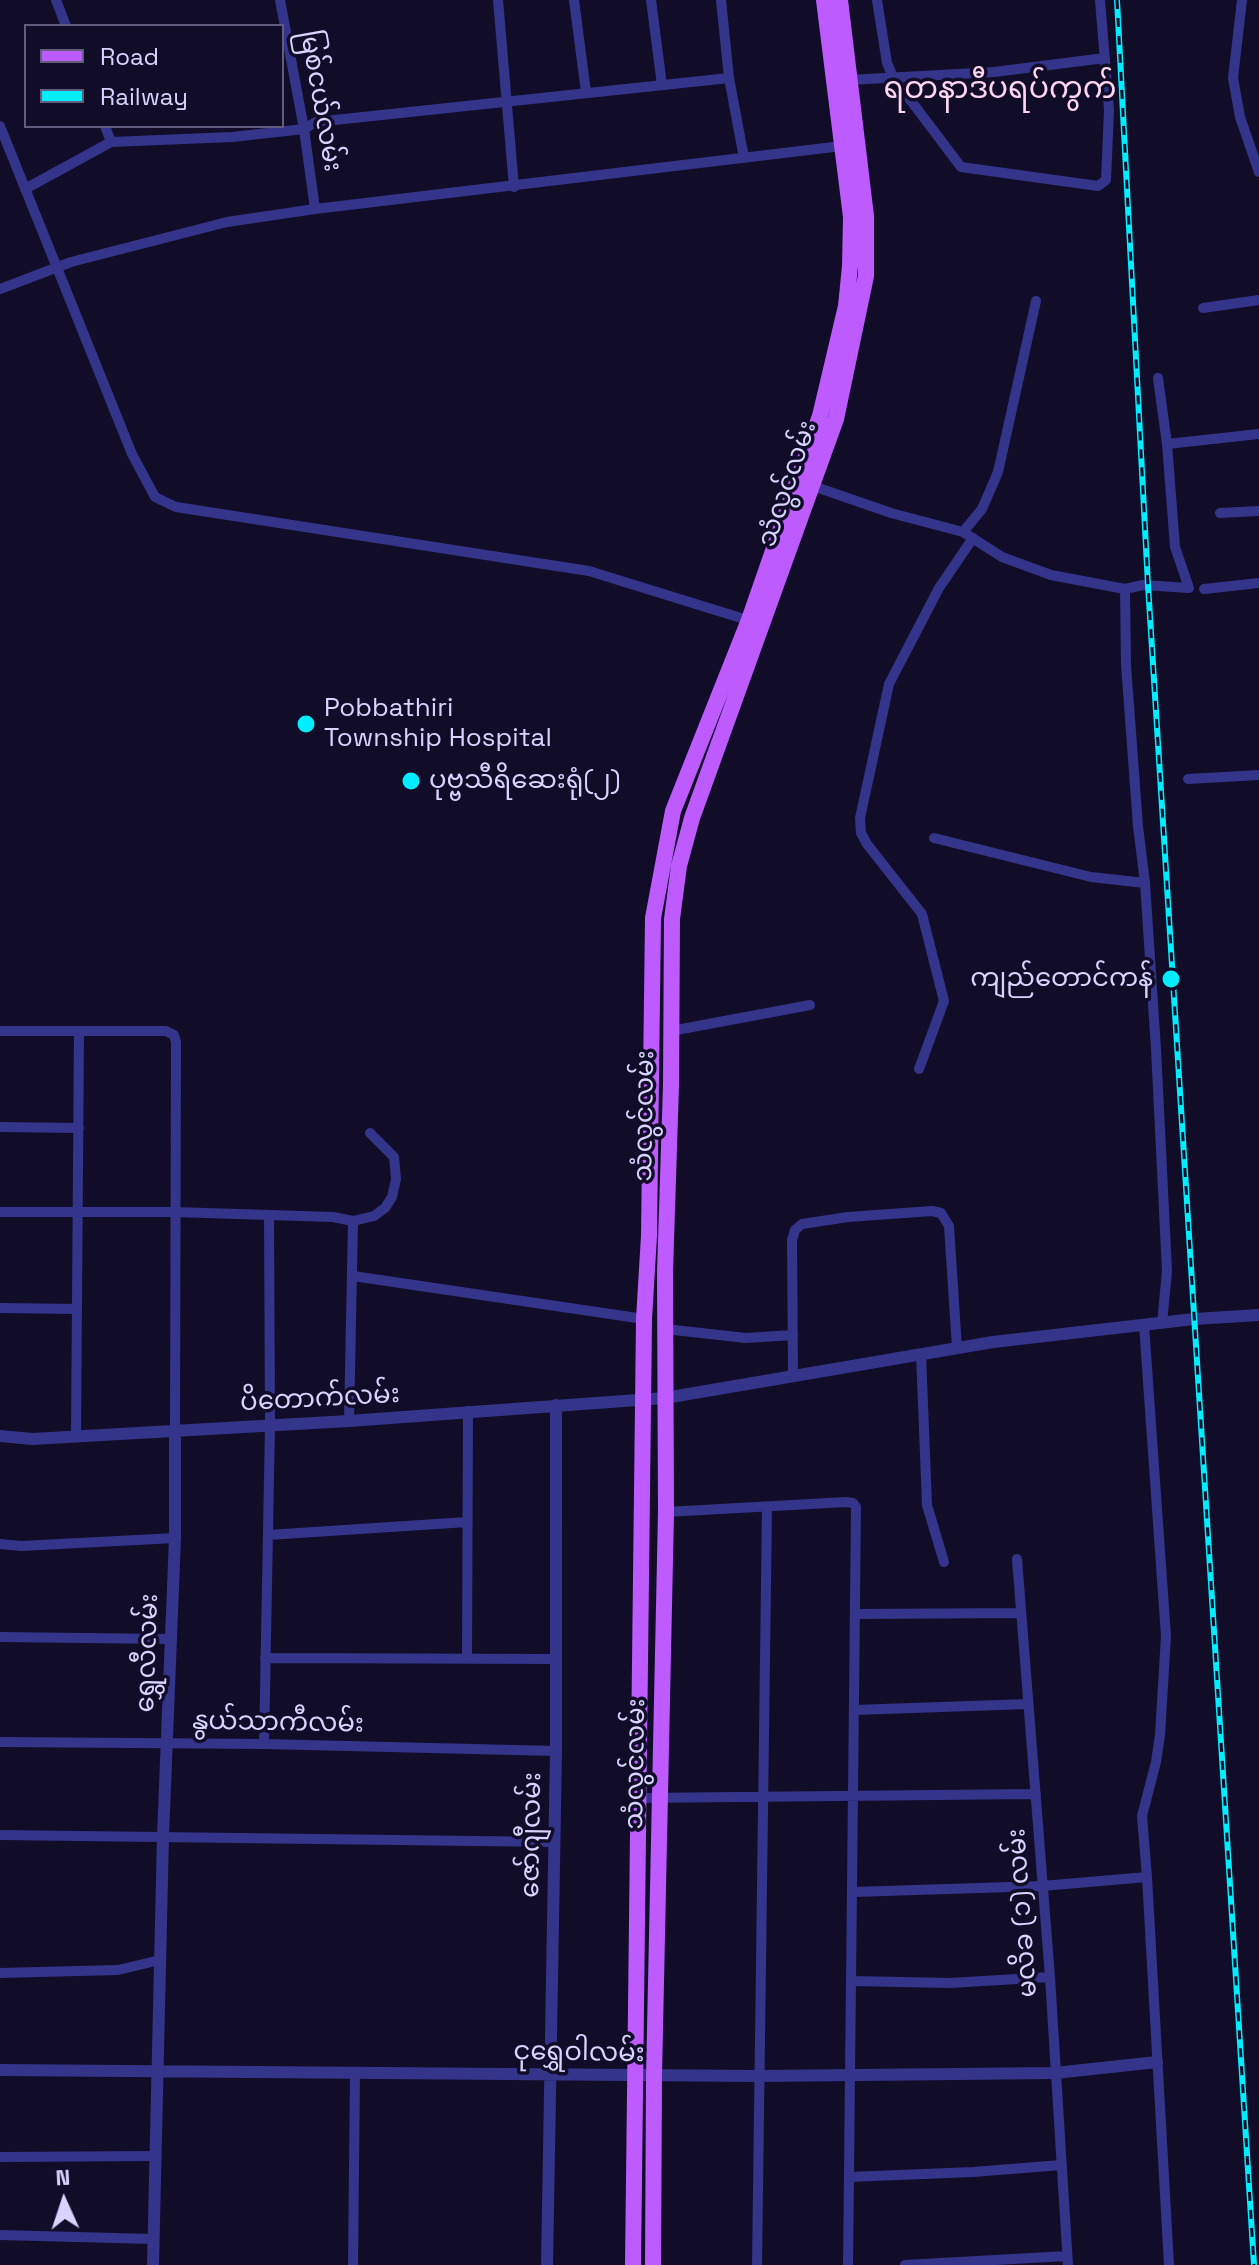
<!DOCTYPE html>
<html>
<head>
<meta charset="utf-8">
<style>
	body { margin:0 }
	#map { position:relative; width:1259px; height:2265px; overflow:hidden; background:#110d28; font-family:"Space Grotesk",sans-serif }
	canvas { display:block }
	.legend { position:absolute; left:24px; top:24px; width:260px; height:104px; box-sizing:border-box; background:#110d28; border:2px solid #615d7e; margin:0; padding:10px 14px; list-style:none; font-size:24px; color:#d8d4ff }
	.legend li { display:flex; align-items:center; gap:16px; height:40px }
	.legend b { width:40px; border:2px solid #615d7e }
	.north { position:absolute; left:24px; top:2161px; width:80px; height:80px; -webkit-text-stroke:6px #110d28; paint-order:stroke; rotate:357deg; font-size:22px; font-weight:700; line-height:32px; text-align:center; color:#d8d4ff }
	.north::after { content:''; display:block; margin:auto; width:28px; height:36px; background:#d8d4ff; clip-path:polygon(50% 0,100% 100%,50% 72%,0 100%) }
</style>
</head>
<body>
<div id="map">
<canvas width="1259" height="2265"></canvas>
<ul class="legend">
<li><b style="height:10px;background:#bd5bff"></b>Road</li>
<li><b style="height:10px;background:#00ecff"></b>Railway</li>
</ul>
<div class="north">N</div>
</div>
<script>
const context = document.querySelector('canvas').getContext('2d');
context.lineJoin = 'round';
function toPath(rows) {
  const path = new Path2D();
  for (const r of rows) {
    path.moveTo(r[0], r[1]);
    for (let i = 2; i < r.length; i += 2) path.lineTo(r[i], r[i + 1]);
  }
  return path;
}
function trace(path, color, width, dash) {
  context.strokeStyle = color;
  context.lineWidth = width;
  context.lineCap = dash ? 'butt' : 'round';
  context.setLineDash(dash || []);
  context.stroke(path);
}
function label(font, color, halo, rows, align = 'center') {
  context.font = font + ' "Space Grotesk","Noto Sans Myanmar",sans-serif';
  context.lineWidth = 7;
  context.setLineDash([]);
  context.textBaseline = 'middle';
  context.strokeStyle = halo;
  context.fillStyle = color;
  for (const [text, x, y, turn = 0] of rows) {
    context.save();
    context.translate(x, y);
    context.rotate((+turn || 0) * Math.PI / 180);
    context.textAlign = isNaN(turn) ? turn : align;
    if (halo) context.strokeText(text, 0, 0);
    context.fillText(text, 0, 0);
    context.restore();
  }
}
trace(toPath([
	[56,0,66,26],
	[280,0,304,129,315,209],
	[498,0,514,187],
	[574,0,586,92],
	[651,0,662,85],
	[721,0,729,78,744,158],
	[877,0,887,63,893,77,961,167,1098,186,1106,180,1109,110,1100,0],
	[1242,0,1233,78,1240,117,1259,172],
	[849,80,994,72,1105,58],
	[0,126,132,454,155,497,176,507,589,571,754,622],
	[105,126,111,142],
	[25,189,111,142,232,137,304,129,316,122,729,78],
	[0,289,71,262,227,222,315,209,842,146],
	[1203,308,1259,300],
	[1167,444,1259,434],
	[813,486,891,513,963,532,1002,557,1051,575,1125,589,1143,585,1189,588,1175,547,1167,444,1158,378],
	[1220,513,1259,511],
	[963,532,982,509,998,472,1036,301],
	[1125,589,1126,665,1138,826,1145,883,1156,1049,1167,1271,1162,1323],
	[1204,589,1259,583],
	[1188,779,1259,775],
	[934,838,1091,877,1145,883],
	[0,1031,166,1031,174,1035,176,1042,175,1429],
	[671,1031,810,1005],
	[919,1069,944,1001,922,914,867,844,861,833,860,818,889,684,939,588,973,538],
	[0,1127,79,1128],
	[0,1212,175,1212,333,1217,353,1221,349,1421],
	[353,1221,374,1216,385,1208,392,1197,396,1179,394,1157,370,1133],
	[353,1276,644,1319],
	[0,1308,77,1309],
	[1144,1325,1166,1636,1160,1735,1156,1762,1142,1816,1147,1877,1169,2265],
	[665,1329,746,1338,793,1335],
	[921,1354,927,1505,944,1562],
	[793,1375,792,1240,795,1230,802,1224,848,1217,932,1211,941,1213,949,1226,957,1348],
	[76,1436,79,1031],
	[666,1512,846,1502,853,1503,856,1507,848,2265],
	[268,1535,467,1522],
	[0,1544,21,1546,175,1538],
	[1017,1559,1050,1977,1068,2265],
	[856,1614,1020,1613],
	[0,1637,169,1639],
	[265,1658,555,1659],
	[467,1658,468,1411],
	[854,1710,1028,1704],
	[0,1742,264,1744,556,1751],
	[264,1744,270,1425,269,1216],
	[638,1798,1036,1794],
	[0,1835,554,1842],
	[853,1892,1042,1886,1147,1877],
	[0,1973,118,1970,160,1960],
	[853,1981,950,1983,1050,1977],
	[0,2157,155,2156],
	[849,2177,973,2172,1061,2165],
	[0,2235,153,2239],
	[353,2265,355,2073],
	[757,2265,767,1507],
	[905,2265,1067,2256]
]), '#35348b', 10);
trace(toPath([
	[0,1436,32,1439,349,1421,665,1398,993,1342,1194,1319,1259,1315],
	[0,2070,759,2076,1055,2073,1157,2062],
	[153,2265,163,1836,175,1538,175,1429],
	[547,2265,556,1751,556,1405]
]), '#35348b', 12);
trace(toPath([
	[633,2265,644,1319,649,1236,653,918,673,811,749,620,820,416,846,306,850,266,851,217,824,0],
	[653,2265,654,2076,666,1512,665,1272,671,1085,672,919,679,866,692,818,836,419,866,276,866,216,840,0]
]), '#bd5bff', 16);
const rail = toPath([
	[1117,0,1148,585,1254,2265]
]);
trace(rail, '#00ecff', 6);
trace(rail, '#110d28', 3, [9]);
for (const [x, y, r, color] of [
	[306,724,10,"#00ecff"],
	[411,781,10,"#00ecff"],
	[1171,979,10,"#00ecff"]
]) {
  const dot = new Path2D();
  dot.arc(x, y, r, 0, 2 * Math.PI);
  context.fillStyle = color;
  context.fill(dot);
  trace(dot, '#110d28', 3);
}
label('26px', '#d8d4ff', '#110d28', [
	["မြစ်ငယ်လမ်း",320,101,80],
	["သံလွင်လမ်း",788,484,-71],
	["သံလွင်လမ်း",645,1116,-89],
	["ပိတောက်လမ်း",320,1399,-3],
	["ရွှေလီလမ်း",148,1653,-88],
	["နွယ်သာကီလမ်း",278,1723,1],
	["သံလွင်လမ်း",636,1764,-89],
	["ဇော်ဂျီလမ်း",532,1835,-89],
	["မလိခ (၁) လမ်း",1023,1913,-94],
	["ငုရွှေဝါလမ်း",579,2053,1]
]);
label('26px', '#d8d4ff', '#110d28', [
	["Pobbathiri",324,709],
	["Township Hospital",324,739],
	["ပုဗ္ဗသီရိဆေးရုံ(၂)",429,781],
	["ကျည်တောင်ကန်",1153,979,"right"]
], 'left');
label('30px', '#ffd6f1', '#110d28', [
	["ရတနာဒီပရပ်ကွက်",1000,90]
]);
</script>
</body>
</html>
